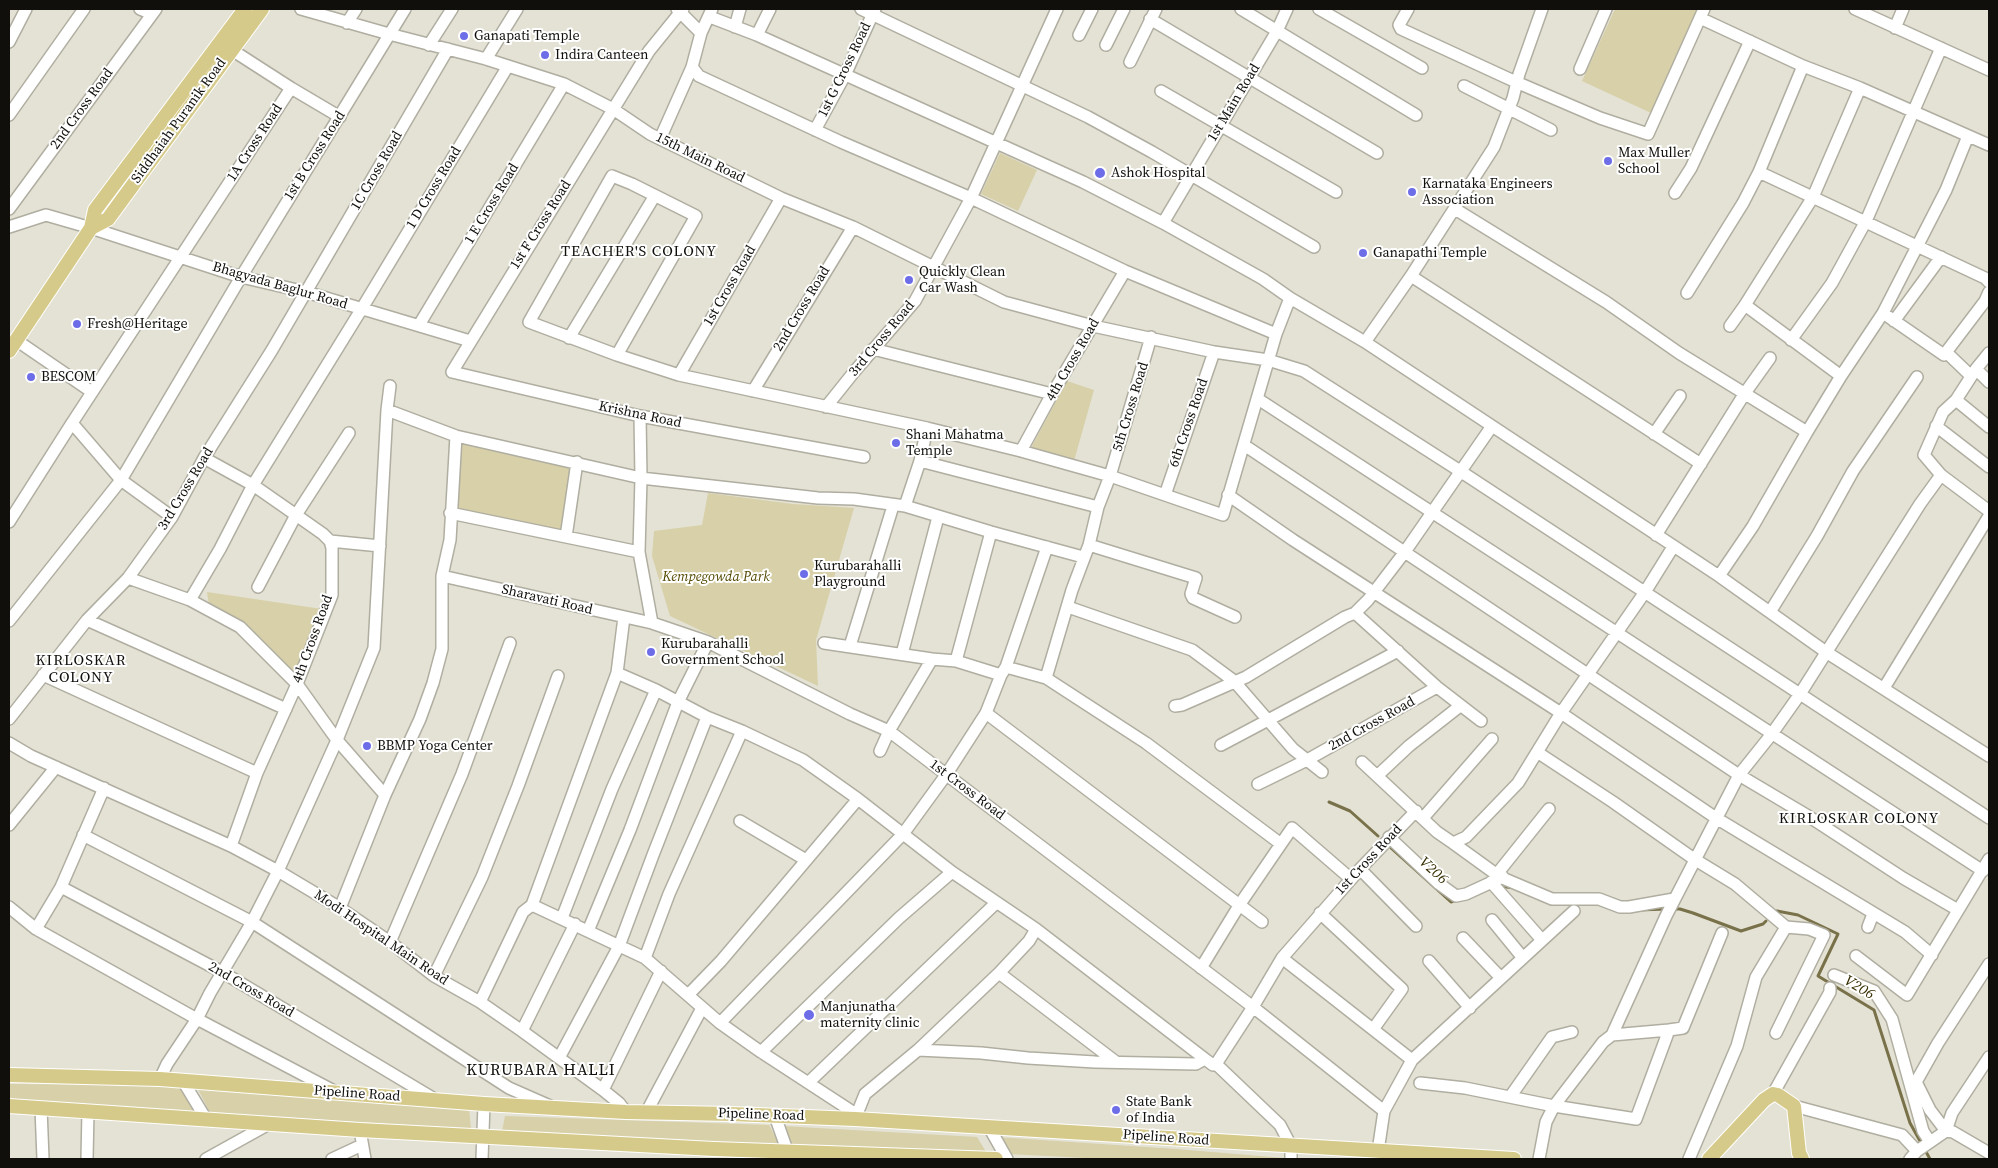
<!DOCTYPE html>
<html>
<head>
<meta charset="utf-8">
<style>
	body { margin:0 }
	#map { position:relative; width:1998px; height:1168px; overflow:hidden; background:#e4e2d4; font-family:"Source Serif 4",serif }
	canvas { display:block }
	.frame { position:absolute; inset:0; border:10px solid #100f0b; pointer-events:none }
</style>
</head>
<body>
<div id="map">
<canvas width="1998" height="1168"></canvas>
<div class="frame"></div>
</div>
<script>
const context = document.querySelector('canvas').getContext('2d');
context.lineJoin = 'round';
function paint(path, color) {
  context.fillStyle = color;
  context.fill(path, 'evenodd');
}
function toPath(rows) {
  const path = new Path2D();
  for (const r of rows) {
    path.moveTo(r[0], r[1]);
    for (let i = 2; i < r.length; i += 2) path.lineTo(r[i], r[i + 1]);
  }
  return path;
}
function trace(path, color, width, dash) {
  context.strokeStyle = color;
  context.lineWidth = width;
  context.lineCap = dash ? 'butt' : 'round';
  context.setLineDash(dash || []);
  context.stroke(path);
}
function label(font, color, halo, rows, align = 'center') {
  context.font = font + ' "Source Serif 4",serif';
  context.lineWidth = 4;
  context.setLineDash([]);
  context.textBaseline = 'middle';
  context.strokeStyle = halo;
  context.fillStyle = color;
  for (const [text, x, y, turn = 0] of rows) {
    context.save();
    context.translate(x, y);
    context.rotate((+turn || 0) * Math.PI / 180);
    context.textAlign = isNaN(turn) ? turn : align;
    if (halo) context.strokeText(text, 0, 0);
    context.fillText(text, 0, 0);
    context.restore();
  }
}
paint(toPath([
	[1615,9,1699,9,1651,113,1582,81],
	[1000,153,1037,170,1018,211,981,194],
	[1067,381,1094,390,1074,461,1031,448],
	[459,442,575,468,565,533,454,510],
	[708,493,793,504,854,508,816,640,818,686,670,616,652,556,654,531,702,525],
	[207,592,322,609,294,677,209,605],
	[9,1084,179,1085,195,1112,9,1102],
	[198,1089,469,1108,471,1129,210,1113],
	[505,1116,769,1125,781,1148,502,1131],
	[782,1126,977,1137,988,1155,790,1148],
	[996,1137,1176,1149,1284,1158,1284,1159,1104,1159,1008,1154]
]), '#d7d0a9');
trace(toPath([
	[1329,802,1350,811,1378,836],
	[1391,848,1451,902,1456,900],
	[1500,886,1514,888],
	[1673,909,1680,909,1693,913,1741,931,1763,924,1766,921],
	[1638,910,1667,909],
	[1777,911,1798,915,1838,934,1818,976,1874,1010,1910,1123,1930,1159]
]), '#787149', 3);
const minor = toPath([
	[140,9,152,14],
	[301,9,389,34,486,59,564,84,613,109,650,134,781,198,853,227,1004,302,1093,326,1214,352,1268,360,1304,371,1460,471,1989,818],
	[677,9,701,33],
	[683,9,649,51,452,372,640,416,864,457],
	[861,9,1088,117,1152,152,1314,247],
	[1241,9,1416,115],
	[1319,9,1422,68],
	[1408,9,1399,25,1401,29,1516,82,1600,118,1648,134,1704,9],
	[1855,9,1989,70],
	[710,17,757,35,1083,182,1163,223,1263,279,1290,298,1365,342,1492,426,1719,576,1826,652,1989,756],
	[1700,18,1803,66,1860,88,1989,145],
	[1150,19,1377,153],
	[347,23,356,9],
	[735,27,740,9],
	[1895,28,1903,9],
	[757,35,770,9],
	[1079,35,1092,9],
	[9,42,26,9],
	[429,45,452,9],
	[1106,45,1124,9],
	[232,50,291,88,72,423,121,480,241,277,405,9],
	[486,59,517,9],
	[1130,62,1156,9],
	[692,67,699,76,841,142,971,198,1125,271,1276,334],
	[1580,69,1606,9],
	[1464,86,1551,130],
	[291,88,340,117],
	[1161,91,1336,192],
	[9,115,84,9],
	[815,130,845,75,875,9],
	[660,139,692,67,701,33,712,9],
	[1759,172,1985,278,1989,282],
	[1675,193,1691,168,1750,41],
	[9,209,156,9],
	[1455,209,1606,302,1679,353,1807,432],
	[1163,223,1277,31,1287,9],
	[9,227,46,215,91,228,241,277,306,292,470,341],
	[1411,276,1701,464],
	[1687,293,1743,203,1759,172,1803,66],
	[1883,313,1944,355,1985,301,1989,292],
	[1894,321,1941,257],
	[419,325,564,84],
	[1730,326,1745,305],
	[1151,337,1110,476,1098,507,1089,545,1072,590,1046,678,1146,743,1281,844,1240,904,1201,968],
	[569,338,654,197],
	[16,340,92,392],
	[1791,340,1832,283,1866,221,1941,48],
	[1365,342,1411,276,1494,147,1513,98,1519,74,1542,9],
	[873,349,1052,394],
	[1946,352,1971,376],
	[1989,353,1976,369,1956,400,1943,412,1924,455,1941,475,1989,511],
	[617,355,696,216,632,184,612,176,529,322,617,355,679,375,927,428,1021,451,1110,476,1223,515,1276,334,1290,298],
	[1976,369,1989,382],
	[679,375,781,198],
	[1841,376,1745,305,1813,197,1860,88],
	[753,391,853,227],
	[1258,399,1983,871],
	[1956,400,1989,427],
	[826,407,854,372,915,301,971,198,1057,9],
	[387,410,390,386],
	[640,416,641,478,639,552,652,623],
	[1936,426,1989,467],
	[1654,434,1680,396],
	[1244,445,1739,775,1808,816,1903,878,1958,910],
	[1021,451,1052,394,1125,271],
	[204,458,253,485,296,515,323,534,330,541,332,548,332,595,297,684,257,773,231,846],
	[920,461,1098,507],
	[1165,495,1214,352],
	[1228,495,1293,540,1561,713,1716,818,1905,932,1932,955],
	[905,506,920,461,927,428],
	[450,513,639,552],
	[9,522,72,423],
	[1656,535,1745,393,1770,358],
	[566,537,577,462],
	[330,541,380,546],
	[1089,545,1196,578,1191,594,1193,598,1235,617],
	[442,576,652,623,708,642,850,714,889,731,1253,1007,1384,1111,1378,1151],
	[1719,576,1753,526,1807,432,1841,376,1883,313,1946,190,1968,136],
	[128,578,190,600,220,549,253,485,361,310,508,66],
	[258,587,296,515,349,433],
	[190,600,240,627,297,684,337,740,385,795,340,908],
	[1068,607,1192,650,1234,681,1293,749,1322,772],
	[1770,612,1817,536,1853,471,1917,377],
	[1355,613,1437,687,1481,721],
	[87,620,286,709],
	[9,621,121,480,172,517],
	[824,643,932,659,956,661,1001,675,1006,667,1046,678],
	[850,646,893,506],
	[902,654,938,517],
	[956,661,991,532],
	[1006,667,1047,547],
	[617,673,656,690,707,717,742,731,803,760,858,799,952,872,1036,929,1205,1059,1213,1065,1216,1064,1280,1125,1291,1146,1291,1159],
	[43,675,257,773],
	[1884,688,1989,516],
	[1175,706,1182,705,1246,677,1345,617,1355,613,1368,600,1404,553,1492,426],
	[1460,706,1409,746,1377,776,1437,832,1453,843,1466,837,1518,783,1561,713,1645,592,1673,547],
	[986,713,1262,922],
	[9,719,87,620,128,578,172,517,204,458,272,350,448,49],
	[9,743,31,756,231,846,278,871,340,908,390,942,434,976,480,1002,522,1031,603,1090,619,1103,626,1112],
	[1221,745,1398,651],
	[880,751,889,731,932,659],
	[1537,752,1613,802,1694,859,1735,884,1786,927,1809,929,1824,935,1776,1033],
	[1362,762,1377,776],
	[1258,784,1307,760,1437,687],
	[104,788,61,887,36,929,197,1019,334,1091],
	[385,795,420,719,433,683,442,649,442,576,450,540,456,436],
	[1423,818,1492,739],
	[740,821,806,860],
	[9,825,56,767],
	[83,835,252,922,509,1088,550,1106],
	[1389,837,1438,883,1456,896,1466,894,1503,877],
	[1453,843,1500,877,1552,899,1599,899,1620,907,1629,907,1674,899],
	[1281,844,1292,828,1351,879],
	[1360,869,1416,926],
	[1497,874,1549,809],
	[1491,882,1542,940],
	[61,887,222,972,436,1100],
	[532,905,645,958,720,1023,761,1052,856,1114],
	[9,907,36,929],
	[1320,913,1402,989,1374,1028],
	[562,918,612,789,656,690],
	[1492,920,1523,958],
	[1868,927,1873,914],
	[588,931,630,830,678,702,708,642],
	[1463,938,1501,978],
	[390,942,462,774,510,643],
	[1856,956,1907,995,1989,859],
	[645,958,669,894,742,731],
	[1282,958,1412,1060],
	[1429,961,1470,1008],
	[999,973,1116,1062],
	[1834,975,1874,991,1892,1019,1923,1131,1930,1142],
	[434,976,482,877,518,786,558,676],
	[688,995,721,961,858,799],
	[480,1002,523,912,532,905,617,673,624,617],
	[720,1023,903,834,946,775,986,713,1001,675],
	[1669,1030,1683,1028,1722,933],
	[522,1031,575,924],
	[918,1050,981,1053,1028,1058,1095,1062,1196,1064,1205,1059],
	[761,1052,899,918,952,872],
	[559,1058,619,946,653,855,707,717],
	[1216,1064,1253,1007,1282,958,1360,869,1416,811],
	[160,1079,167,1064,197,1019,210,993,252,922,278,871,337,740,374,648,387,410,456,436,641,478,818,498,854,499,905,506,991,532,1083,557],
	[183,1081,206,1119],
	[809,1082,996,903],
	[1420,1083,1465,1088,1554,1106,1636,1119,1669,1030,1612,1035],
	[603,1090,661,971],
	[1773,1094,1830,992,1830,988],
	[1510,1097,1552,1037,1572,1032],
	[1794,1106,1902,1135,1917,1151],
	[41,1108,43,1159],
	[1384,1111,1412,1060,1574,911],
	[646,1113,702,1008],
	[775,1116,787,1150,779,1159],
	[855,1119,865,1094,918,1050,999,973,1029,941,1036,929],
	[989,1127,1007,1159],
	[360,1130,365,1159],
	[1946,1131,1930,1110,1916,1082,1938,1043,1989,964],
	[1946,1131,1952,1113,1989,1057],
	[87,1159,88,1111],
	[206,1159,269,1124],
	[332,1159,362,1145],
	[482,1159,484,1104],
	[1539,1159,1546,1122,1554,1106,1603,1042,1612,1035,1666,916,1739,775,1771,735,1800,694,1920,504,1941,475],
	[1689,1159,1737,1046,1756,977,1786,927],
	[1910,1159,1917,1151,1946,1131,1953,1132,1989,1153]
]);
const major = toPath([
	[91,228,108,219,262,9],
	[9,351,91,228,95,210,245,9],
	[9,1075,160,1079,484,1104,626,1112,731,1114,855,1119,1514,1159],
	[9,1106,360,1130,714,1149,996,1159],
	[1709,1159,1764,1100,1773,1094,1778,1095,1794,1106,1799,1153,1802,1159]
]);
trace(minor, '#b0aea1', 14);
trace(major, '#fff', 16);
trace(minor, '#fff', 11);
trace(major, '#d6ca8a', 14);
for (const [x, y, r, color] of [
	[464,36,5,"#6c6de7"],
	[545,55,5,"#6c6de7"],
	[1608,161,5,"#6c6de7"],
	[1100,173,6,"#6c6de7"],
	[1412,192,5,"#6c6de7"],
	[1363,253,5,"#6c6de7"],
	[909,280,5,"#6c6de7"],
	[77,324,5,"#6c6de7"],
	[31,377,5,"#6c6de7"],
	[896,443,5,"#6c6de7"],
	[804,574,5,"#6c6de7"],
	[651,652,5,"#6c6de7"],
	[367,746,5,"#6c6de7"],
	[809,1015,6,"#6c6de7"],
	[1116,1110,5,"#6c6de7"]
]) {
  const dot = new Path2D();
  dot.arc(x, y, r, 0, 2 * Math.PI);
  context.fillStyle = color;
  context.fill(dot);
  trace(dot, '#fff', 2);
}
label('14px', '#100f0b', '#fff', [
	["Ganapati Temple",474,36],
	["Indira Canteen",555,55],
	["Max Muller",1618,153],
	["School",1618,169],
	["Ashok Hospital",1111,173],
	["Karnataka Engineers",1422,184],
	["Association",1422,200],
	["Ganapathi Temple",1373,253],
	["Quickly Clean",919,272],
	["Car Wash",919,288],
	["Fresh@Heritage",87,324],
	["BESCOM",41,377],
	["Shani Mahatma",906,435],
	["Temple",906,451],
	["Kurubarahalli",814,566],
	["Playground",814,582],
	["Kurubarahalli",661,644],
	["Government School",661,660],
	["BBMP Yoga Center",377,746],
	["Manjunatha",820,1007],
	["maternity clinic",820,1023],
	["State Bank",1126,1102],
	["of India",1126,1118]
], 'left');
label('14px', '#100f0b', '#fff', [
	["1st G Cross Road",845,70,-64],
	["1st Main Road",1234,103,-59],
	["2nd Cross Road",82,109,-54],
	["Siddhaiah Puranik Road",179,121,-54],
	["1A Cross Road",255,143,-57],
	["1st B Cross Road",315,156,-58],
	["15th Main Road",700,158,26],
	["1C Cross Road",377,171,-60],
	["1 D Cross Road",434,188,-59],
	["1 E Cross Road",492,204,-59],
	["1st F Cross Road",541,225,-58],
	["Bhagyada Baglur Road",280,286,16],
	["1st Cross Road",730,286,-60],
	["2nd Cross Road",802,309,-59],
	["3rd Cross Road",882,339,-50],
	["4th Cross Road",1073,360,-60],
	["5th Cross Road",1131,407,-73],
	["Krishna Road",640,415,12],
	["6th Cross Road",1189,423,-71],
	["3rd Cross Road",186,489,-59],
	["Sharavati Road",547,600,13],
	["4th Cross Road",313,639,-70],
	["2nd Cross Road",1372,724,-29],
	["1st Cross Road",967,790,37],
	["1st Cross Road",1369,860,-47],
	["Modi Hospital Main Road",381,938,34],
	["2nd Cross Road",251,990,30],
	["Pipeline Road",357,1094,4],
	["Pipeline Road",761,1115,2],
	["Pipeline Road",1166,1138,4]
]);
label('italic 14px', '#554a02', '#fff', [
	["Kempegowda Park",716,577]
]);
context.letterSpacing = '1px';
label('15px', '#100f0b', '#fff', [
	["TEACHER'S COLONY",639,252],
	["KIRLOSKAR",81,661],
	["COLONY",81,678],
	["KIRLOSKAR COLONY",1859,819]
]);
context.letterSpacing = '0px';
label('italic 15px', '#362e00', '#fff', [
	["V206",1433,871,42],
	["V206",1859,988,31]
]);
context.letterSpacing = '1px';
label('16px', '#100f0b', '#fff', [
	["KURUBARA HALLI",541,1071]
]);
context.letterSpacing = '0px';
</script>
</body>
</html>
